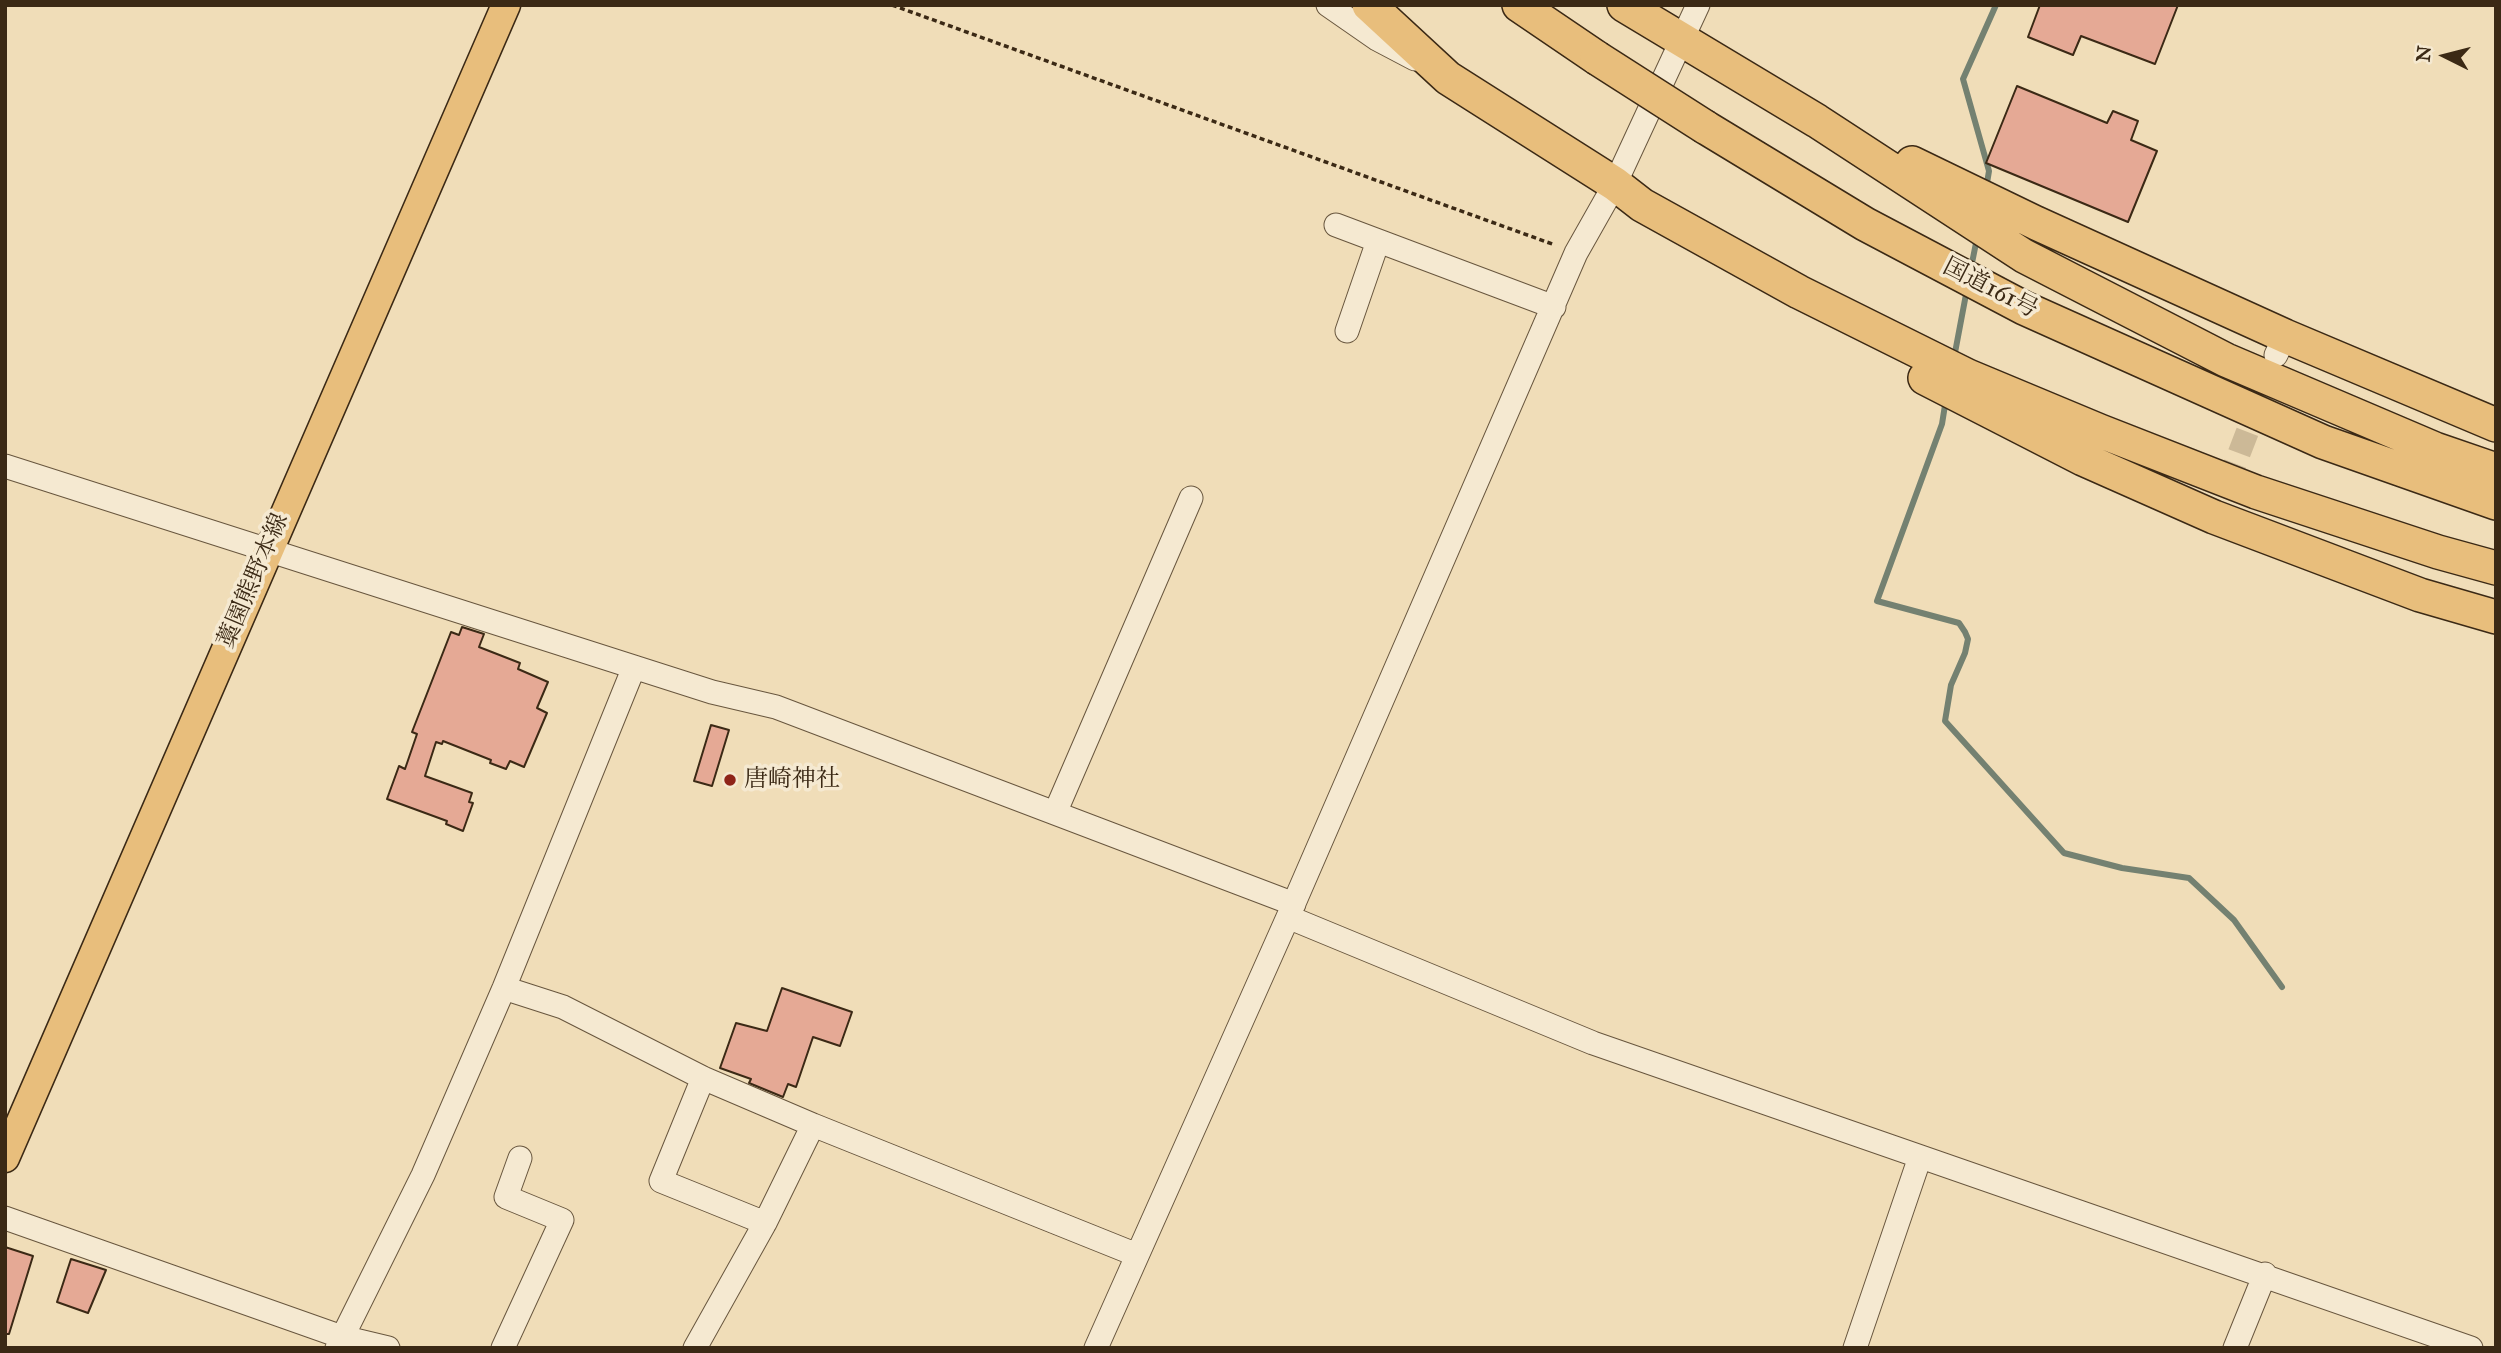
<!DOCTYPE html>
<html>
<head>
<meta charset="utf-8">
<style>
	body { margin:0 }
	#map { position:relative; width:2501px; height:1353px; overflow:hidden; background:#f0ddb8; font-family:"IM FELL Great Primer",serif }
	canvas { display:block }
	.frame { position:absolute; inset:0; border:7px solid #3b2915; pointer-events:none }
	.north { position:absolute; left:2410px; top:21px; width:70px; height:70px; -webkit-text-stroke:5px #f5e9d1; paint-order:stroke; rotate:276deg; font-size:19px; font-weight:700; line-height:28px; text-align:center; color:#3b2915 }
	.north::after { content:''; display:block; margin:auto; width:24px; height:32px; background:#3b2915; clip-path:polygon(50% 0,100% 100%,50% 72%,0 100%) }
</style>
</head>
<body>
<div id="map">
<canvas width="2501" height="1353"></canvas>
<div class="frame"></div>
<div class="north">N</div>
</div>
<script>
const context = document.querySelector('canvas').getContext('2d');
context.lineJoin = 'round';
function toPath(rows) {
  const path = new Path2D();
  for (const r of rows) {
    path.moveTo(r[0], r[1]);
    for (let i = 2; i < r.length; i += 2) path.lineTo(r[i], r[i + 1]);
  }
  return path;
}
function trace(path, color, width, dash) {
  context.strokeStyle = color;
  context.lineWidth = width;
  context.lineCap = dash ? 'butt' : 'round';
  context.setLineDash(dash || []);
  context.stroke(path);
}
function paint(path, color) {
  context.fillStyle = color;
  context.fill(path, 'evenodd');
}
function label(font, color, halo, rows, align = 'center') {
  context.font = font + ' "IM FELL Great Primer","Noto Serif JP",serif';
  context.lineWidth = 7;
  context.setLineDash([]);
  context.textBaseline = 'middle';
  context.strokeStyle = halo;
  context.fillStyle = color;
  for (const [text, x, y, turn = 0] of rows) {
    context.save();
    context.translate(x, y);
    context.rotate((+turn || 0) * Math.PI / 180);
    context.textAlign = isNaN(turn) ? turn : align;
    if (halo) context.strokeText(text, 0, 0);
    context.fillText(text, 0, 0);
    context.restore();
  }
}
trace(toPath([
	[1986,189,1989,171,1963,79,1996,5],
	[1971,268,1977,238],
	[1954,358,1967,289],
	[1946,399,1942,424,1877,601,1959,623,1965,632,1968,639,1965,653,1951,685,1945,721,2064,853,2122,868,2189,878,2234,920,2282,987]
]), '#748171', 6);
const building = toPath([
	[2040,5,2178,5,2155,64,2081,36,2073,55,2028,37,2040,5],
	[2017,86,2107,123,2113,111,2138,121,2131,140,2157,151,2128,222,1986,163,2017,86],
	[462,627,484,634,479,647,520,663,518,669,548,682,537,708,547,713,524,767,510,761,506,769,490,763,491,760,443,741,442,744,436,742,425,776,472,793,469,802,473,803,463,831,446,824,447,821,387,799,399,766,405,769,417,734,412,732,451,632,459,635,462,627],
	[711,725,729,730,712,786,694,781,711,725],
	[782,988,852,1012,840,1046,813,1037,796,1087,788,1084,783,1097,749,1083,751,1079,720,1068,736,1023,767,1031,782,988],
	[5,1247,33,1256,9,1334,5,1334,5,1247],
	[71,1259,106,1270,88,1313,57,1302,71,1259]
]);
paint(building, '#e5a995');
trace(building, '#3b2915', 2);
trace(toPath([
	[2227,485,2273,365]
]), '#ccb997', 23, [23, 11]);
const minor = toPath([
	[1328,5,1377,39,1415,59],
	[1336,225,1554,307],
	[1347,331,1378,241],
	[2276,355,2285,336],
	[5,466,712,692,776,707,1294,904],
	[1055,813,1191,498],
	[1288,917,1593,1043,2471,1348],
	[504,988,563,1007,703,1078,813,1125,1137,1255],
	[703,1078,661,1181,765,1223],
	[5,1218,342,1337,388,1348],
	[337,1348,423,1175,504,988,634,667],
	[503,1348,562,1220,506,1197,520,1158],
	[695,1348,765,1223,813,1125],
	[1096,1348,1288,917,1576,253,1615,184,1698,5],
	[1855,1348,1920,1157],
	[2235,1348,2265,1274]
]);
const major = toPath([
	[5,1158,506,5]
]);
const highway = toPath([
	[1369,5,1448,78,1615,184,1642,205,1799,292,1968,376,2100,431,2256,492,2438,552,2496,568],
	[1519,5,1597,58],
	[1624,5,1817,121,2024,256,2226,360,2435,449,2496,470],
	[1705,127,1865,224,2024,308,2323,442,2496,503],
	[1912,163,2036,223,2285,336,2496,425],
	[1925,378,2083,459,2214,517,2420,595,2496,617]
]);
trace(minor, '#68563e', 25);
trace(major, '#3b2915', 31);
trace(highway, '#3b2915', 36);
trace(toPath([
	[892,5,1555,245]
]), '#3b2915', 3.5, [5, 3.5]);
trace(minor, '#f5e9d1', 23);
trace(major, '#e8be7c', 28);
trace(highway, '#e8be7c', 33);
const highwayBridge = toPath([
	[1597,58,1705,127]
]);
trace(highwayBridge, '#3b2915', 36, []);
trace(highwayBridge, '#e8be7c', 33);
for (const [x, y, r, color] of [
	[730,780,7,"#8f2418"]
]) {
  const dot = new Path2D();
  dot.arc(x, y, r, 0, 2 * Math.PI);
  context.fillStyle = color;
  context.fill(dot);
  trace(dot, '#f5e9d1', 2.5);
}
label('24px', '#3b2915', '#f5e9d1', [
	["国道161号",1990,289,27],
	["藁園熊野本線",254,581,-67]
]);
label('24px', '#3b2915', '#f5e9d1', [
	["唐崎神社",744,780]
], 'left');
</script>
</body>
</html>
